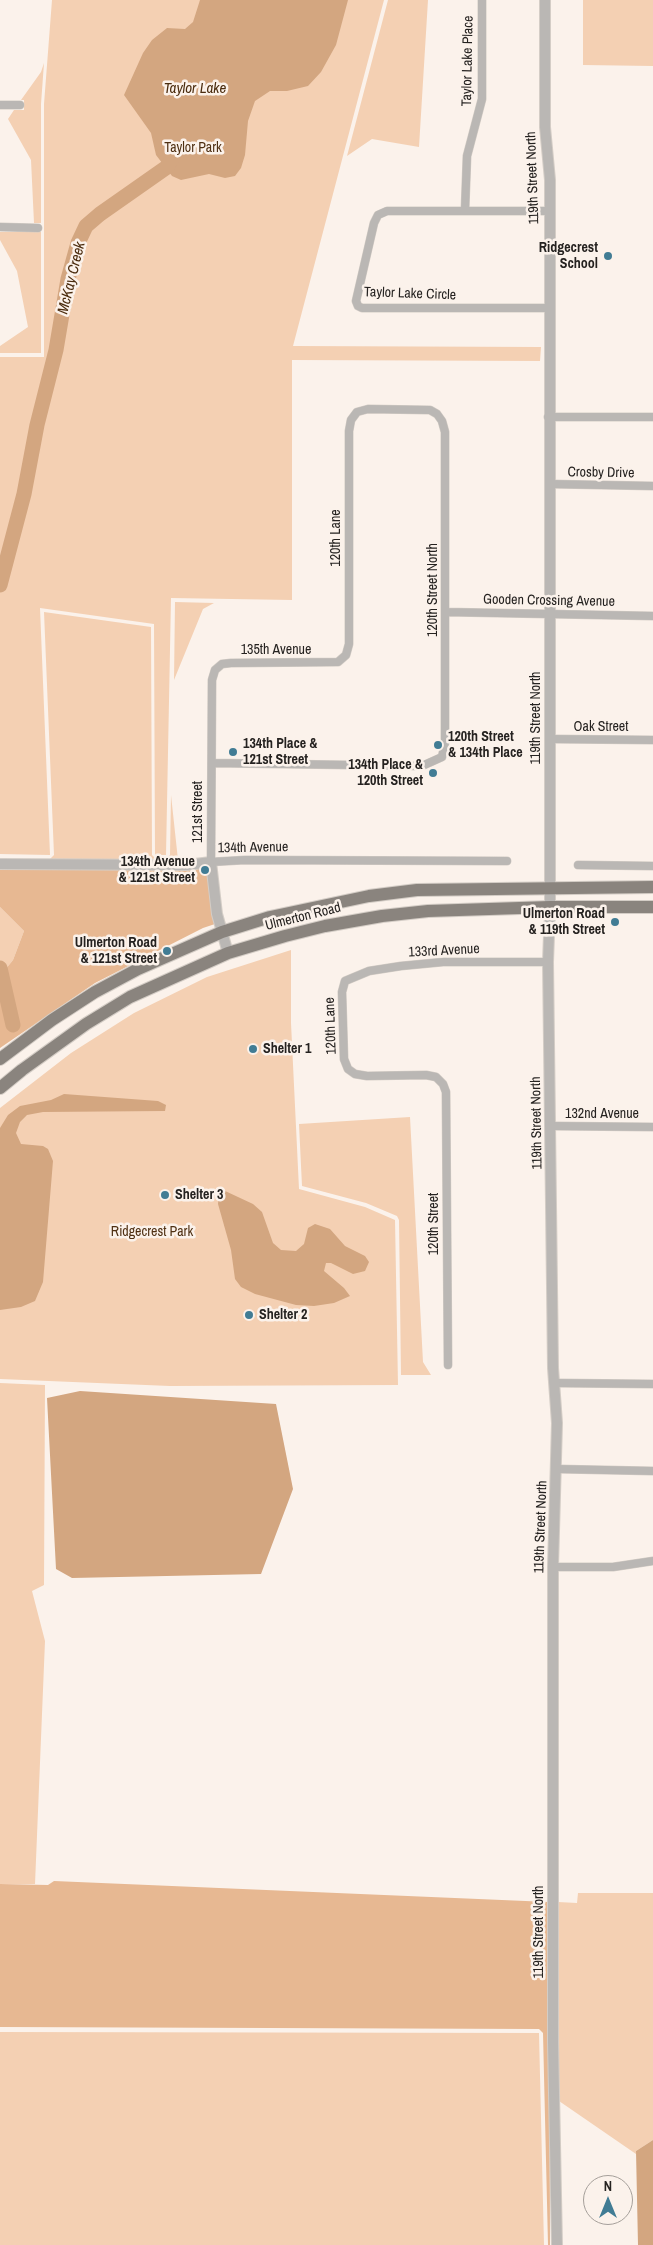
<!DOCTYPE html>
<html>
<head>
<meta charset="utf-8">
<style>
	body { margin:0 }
	#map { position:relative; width:653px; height:2245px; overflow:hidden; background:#fbf2eb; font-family:"Archivo Narrow",sans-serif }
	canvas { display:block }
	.north { position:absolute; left:583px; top:2175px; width:50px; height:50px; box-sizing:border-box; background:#fbf2eb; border:1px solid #a59f9a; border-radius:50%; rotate:0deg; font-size:14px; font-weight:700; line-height:20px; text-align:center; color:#252220 }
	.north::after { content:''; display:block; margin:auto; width:18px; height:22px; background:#417c94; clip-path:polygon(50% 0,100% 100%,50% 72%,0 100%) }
</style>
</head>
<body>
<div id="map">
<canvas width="653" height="2245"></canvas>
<div class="north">N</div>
</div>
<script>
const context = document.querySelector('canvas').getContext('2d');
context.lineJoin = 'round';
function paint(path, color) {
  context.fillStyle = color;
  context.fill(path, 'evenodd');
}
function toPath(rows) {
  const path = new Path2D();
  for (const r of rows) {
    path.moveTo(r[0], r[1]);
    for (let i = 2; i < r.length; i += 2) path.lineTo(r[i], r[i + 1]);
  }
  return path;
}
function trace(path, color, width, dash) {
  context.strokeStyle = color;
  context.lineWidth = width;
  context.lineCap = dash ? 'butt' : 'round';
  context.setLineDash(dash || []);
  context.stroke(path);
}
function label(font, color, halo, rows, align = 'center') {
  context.font = font + ' "Archivo Narrow",sans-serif';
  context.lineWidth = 5;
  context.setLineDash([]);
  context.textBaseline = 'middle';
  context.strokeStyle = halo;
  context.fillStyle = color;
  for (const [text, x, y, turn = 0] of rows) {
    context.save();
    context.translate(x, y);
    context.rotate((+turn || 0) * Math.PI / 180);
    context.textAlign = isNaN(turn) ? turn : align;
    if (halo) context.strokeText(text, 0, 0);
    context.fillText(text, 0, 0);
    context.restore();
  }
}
paint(toPath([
	[52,0,384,0,293,346,541,347,540,361,292,360,292,600,171,598,166,855,155,855,154,624,40,608,50,855,0,854,0,357,44,357,44,104],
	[388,0,428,0,419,147,372,139,347,156],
	[583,0,653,0,653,66,583,65],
	[44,63,41,104,41,223,34,223,31,160,8,119,14,110,24,110,24,100,21,100,41,72],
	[0,232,41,232,41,353,0,353,0,346,28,327,17,271,0,240],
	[175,602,214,603,203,609,174,680],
	[44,612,151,627,152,855,156,859,166,859,170,855,171,795,178,860,0,859,50,859,54,855],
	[0,907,24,931,13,960,0,976],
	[291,950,291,1023,299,1189,365,1207,395,1220,398,1385,170,1386,0,1379,0,1108,71,1053,134,1013,207,977],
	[410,1117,423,1362,431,1375,401,1375,399,1220,397,1216,366,1203,302,1186,299,1124],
	[0,1383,45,1385,44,1585,32,1591,45,1641,35,1884,0,1884],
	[578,1893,653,1893,653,2140,636,2151,636,2154,559,2101,558,1902,577,1903],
	[0,2032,539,2033,544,2245,0,2245]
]), '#f4d0b3');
paint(toPath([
	[207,869,215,924,203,928,95,983,0,1048,0,976,13,960,24,931,0,907,0,870],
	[54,1881,549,1902,550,2245,548,2245,543,2033,539,2029,0,2027,0,1884,48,1885]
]), '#e7b892');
paint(toPath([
	[200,0,348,0,336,45,321,72,308,86,287,91,270,91,255,101,248,121,245,155,241,168,235,176,225,178,209,174,181,180,172,176,156,155,151,133,124,95,143,53,152,40,167,28,185,29,193,22],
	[64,1094,158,1101,166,1105,165,1111,43,1112,27,1115,20,1122,16,1133,21,1144,43,1146,48,1149,53,1161,43,1282,35,1301,21,1307,0,1310,0,1128,8,1115,20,1106,51,1100],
	[223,1190,253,1204,262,1212,273,1243,281,1250,296,1251,304,1244,308,1228,315,1224,330,1229,345,1246,365,1256,369,1262,365,1271,353,1274,331,1263,326,1263,324,1271,344,1288,350,1296,334,1303,314,1306,296,1305,255,1294,241,1287,235,1279,231,1250,218,1204,219,1193],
	[80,1391,276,1404,293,1489,261,1574,72,1578,56,1569,47,1398],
	[653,2140,653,2245,638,2245,636,2151]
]), '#d3a680');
trace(toPath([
	[0,585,24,494,37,425,56,350,68,279,78,243,86,226,100,214,167,167,176,151],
	[0,968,13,1025]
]), '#d3a680', 15);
const minor = toPath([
	[0,105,20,105],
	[465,210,467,156,482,99,482,0],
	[0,227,38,228],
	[548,308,362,308,358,306,356,301,374,223,378,215,387,211,549,211],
	[548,417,653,417],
	[549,484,653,486],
	[445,612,653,616],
	[550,739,653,740],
	[212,763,422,766,442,757,445,743,445,432,442,421,437,414,430,410,368,409,357,412,351,420,349,431,349,644,346,655,338,662,231,663,222,664,215,670,212,680,211,862,245,860,507,861],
	[578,865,653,866],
	[551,1126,653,1127],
	[448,1365,446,1092,443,1084,436,1077,426,1075,367,1076,355,1074,348,1069,344,1059,342,992,345,981,369,971,401,966,443,962,548,962],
	[555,1383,653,1384],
	[557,1469,653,1471],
	[553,1567,613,1567,653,1561]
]);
const tertiary = toPath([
	[545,0,545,127,550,180,550,907,548,962,553,1368,557,1423,553,1567,553,2042,557,2245],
	[0,864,187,865,211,862,217,914,228,953]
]);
const primary = toPath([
	[0,1059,52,1020,95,992,138,969,222,932,270,917,369,896,417,890,653,887],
	[0,1088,22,1070,86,1024,130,997,228,953,285,936,325,926,382,916,428,911,550,907,653,907]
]);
trace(minor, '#d4cdc6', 9);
trace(tertiary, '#d4cdc6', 12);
trace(primary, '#d4cdc6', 14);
trace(minor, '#bab7b4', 8);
trace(tertiary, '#bab7b4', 10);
trace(primary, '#8a847e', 12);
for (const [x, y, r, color] of [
	[608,256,5,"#417c94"],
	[438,745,5,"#417c94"],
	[233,752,5,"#417c94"],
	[433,773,5,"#417c94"],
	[205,870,5,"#417c94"],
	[615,922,5,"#417c94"],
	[167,951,5,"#417c94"],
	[253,1049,5,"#417c94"],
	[165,1195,5,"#417c94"],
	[249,1315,5,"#417c94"]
]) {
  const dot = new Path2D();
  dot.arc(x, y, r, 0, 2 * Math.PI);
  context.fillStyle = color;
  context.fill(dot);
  trace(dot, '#fbf2eb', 2);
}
label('14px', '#252220', '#fbf2eb', [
	["Taylor Lake Place",468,61,-89],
	["119th Street North",533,178,-92],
	["Taylor Lake Circle",410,294,2],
	["Crosby Drive",601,473,1],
	["120th Lane",336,538,-90],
	["120th Street North",433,590,-90],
	["Gooden Crossing Avenue",549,601,1],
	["135th Avenue",276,650],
	["119th Street North",536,718,-90],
	["Oak Street",601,727],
	["121st Street",198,812,-90],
	["134th Avenue",253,848,-1],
	["Ulmerton Road",303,917,-14],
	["133rd Avenue",444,951,-3],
	["120th Lane",331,1026,-92],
	["132nd Avenue",602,1114],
	["119th Street North",537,1123,-91],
	["120th Street",434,1224,-90],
	["119th Street North",541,1527,-88],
	["119th Street North",539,1932,-90]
]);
label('14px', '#4f3013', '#fbf2eb', [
	["Taylor Park",193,148],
	["Ridgecrest Park",152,1232]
]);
label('bold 14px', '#252220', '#fbf2eb', [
	["Ridgecrest",598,248],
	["School",598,264],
	["120th Street",448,737,"left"],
	["& 134th Place",448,753,"left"],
	["134th Place &",243,744,"left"],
	["121st Street",243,760,"left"],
	["134th Place &",423,765],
	["120th Street",423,781],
	["134th Avenue",195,862],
	["& 121st Street",195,878],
	["Ulmerton Road",605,914],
	["& 119th Street",605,930],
	["Ulmerton Road",157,943],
	["& 121st Street",157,959],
	["Shelter 1",263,1049,"left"],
	["Shelter 3",175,1195,"left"],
	["Shelter 2",259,1315,"left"]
], 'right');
label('italic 15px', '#4b2c0e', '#fbf2eb', [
	["Taylor Lake",195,89],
	["McKay Creek",72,278,-76]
]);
</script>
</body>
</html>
